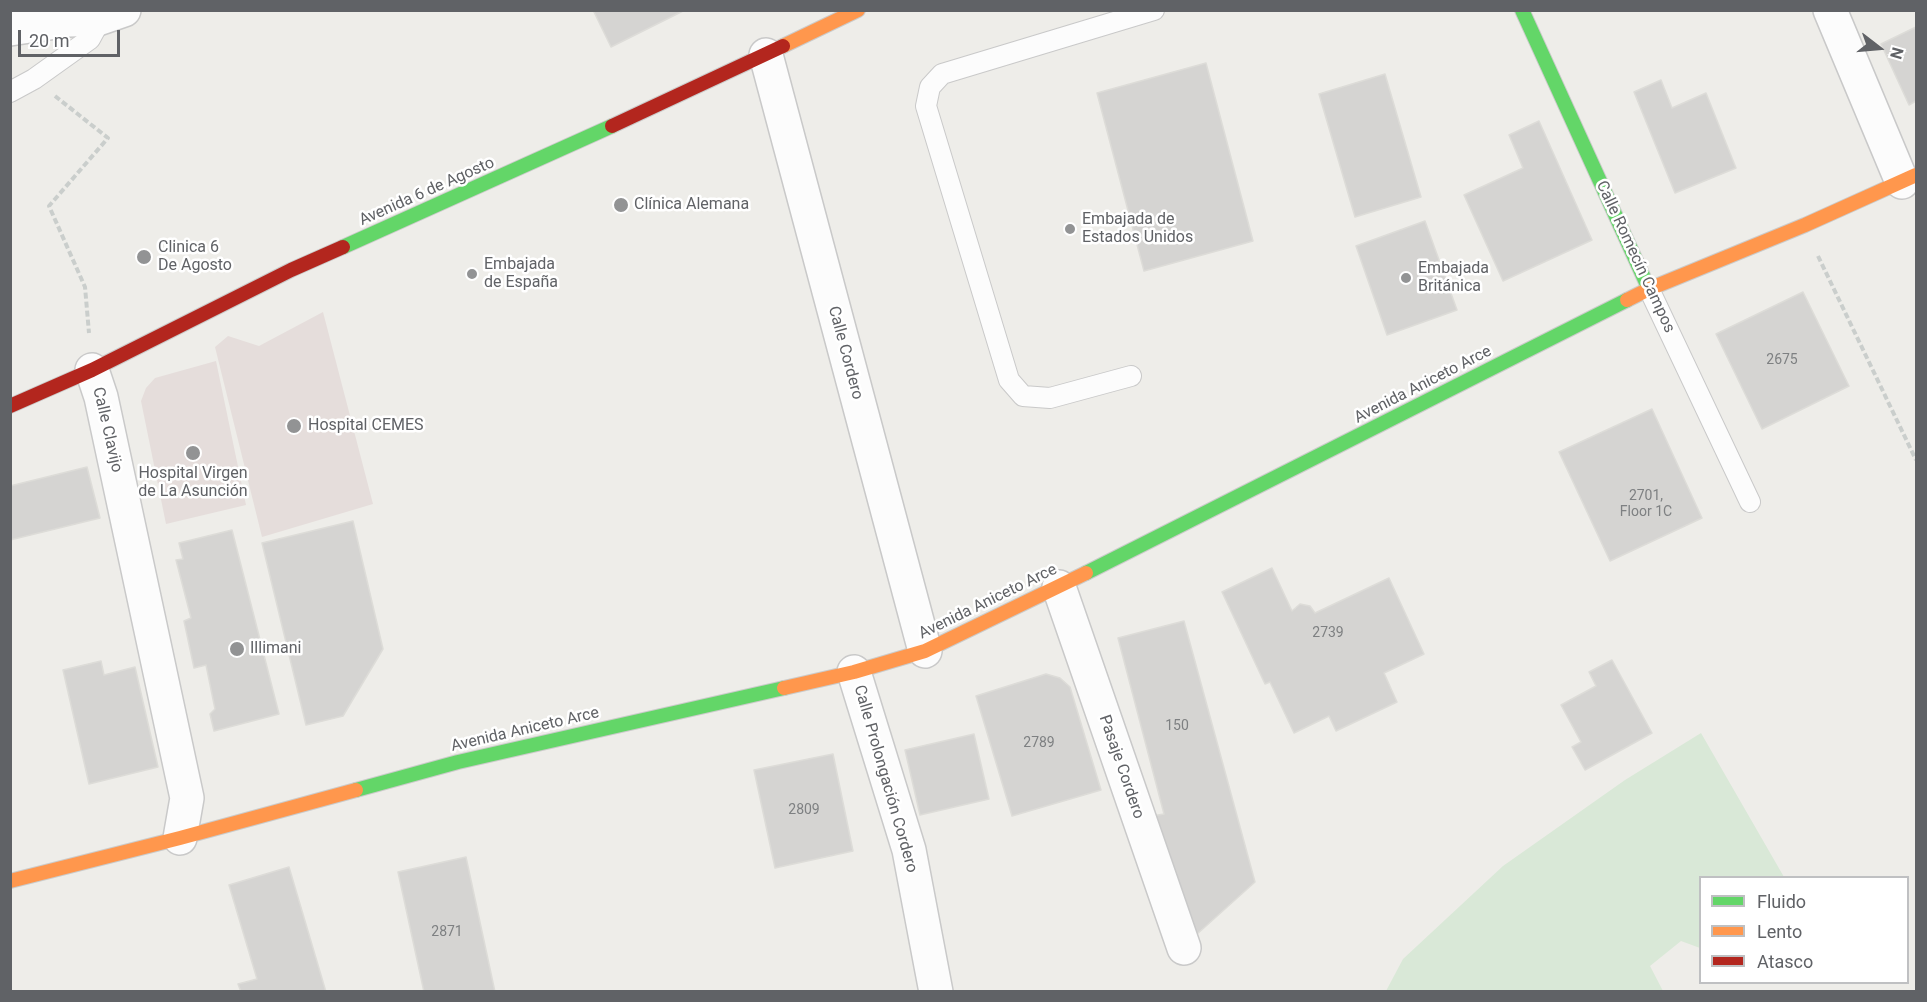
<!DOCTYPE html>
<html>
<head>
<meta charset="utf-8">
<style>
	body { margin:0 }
	#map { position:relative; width:1927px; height:1002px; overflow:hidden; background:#eeede9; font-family:Roboto,sans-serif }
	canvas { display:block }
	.frame { position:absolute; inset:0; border:12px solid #606266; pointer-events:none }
	.legend { position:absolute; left:1699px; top:876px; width:210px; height:108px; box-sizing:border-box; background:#fff; border:2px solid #bfc0c2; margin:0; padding:8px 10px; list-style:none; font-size:18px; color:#606266 }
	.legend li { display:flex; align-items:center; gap:12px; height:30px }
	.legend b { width:30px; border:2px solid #bfc0c2 }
	.north { position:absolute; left:1849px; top:18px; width:60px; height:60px; -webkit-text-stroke:4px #fff; paint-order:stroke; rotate:106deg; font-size:16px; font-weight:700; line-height:24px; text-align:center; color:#606266 }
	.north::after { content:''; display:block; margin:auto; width:21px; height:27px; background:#606266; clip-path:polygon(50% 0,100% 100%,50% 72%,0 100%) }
	.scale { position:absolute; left:18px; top:30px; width:102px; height:27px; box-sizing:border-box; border:3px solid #606266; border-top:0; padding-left:8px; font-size:18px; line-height:21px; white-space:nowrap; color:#606266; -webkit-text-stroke:4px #fff; paint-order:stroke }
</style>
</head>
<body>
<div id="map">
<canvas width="1927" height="1002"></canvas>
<div class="frame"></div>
<ul class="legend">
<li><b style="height:8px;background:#63d668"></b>Fluido</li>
<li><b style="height:8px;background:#ff974d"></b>Lento</li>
<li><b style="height:8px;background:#b3261e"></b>Atasco</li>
</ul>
<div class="north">N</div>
<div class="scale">20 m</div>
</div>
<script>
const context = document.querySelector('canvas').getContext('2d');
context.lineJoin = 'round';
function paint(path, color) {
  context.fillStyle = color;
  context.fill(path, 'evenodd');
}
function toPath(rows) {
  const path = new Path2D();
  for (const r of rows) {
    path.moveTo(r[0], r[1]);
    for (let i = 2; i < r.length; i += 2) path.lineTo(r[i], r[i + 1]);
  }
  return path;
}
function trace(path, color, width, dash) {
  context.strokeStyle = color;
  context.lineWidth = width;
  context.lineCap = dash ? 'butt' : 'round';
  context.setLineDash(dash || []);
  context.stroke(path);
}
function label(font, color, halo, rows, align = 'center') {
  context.font = font + ' Roboto,sans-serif';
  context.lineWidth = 5;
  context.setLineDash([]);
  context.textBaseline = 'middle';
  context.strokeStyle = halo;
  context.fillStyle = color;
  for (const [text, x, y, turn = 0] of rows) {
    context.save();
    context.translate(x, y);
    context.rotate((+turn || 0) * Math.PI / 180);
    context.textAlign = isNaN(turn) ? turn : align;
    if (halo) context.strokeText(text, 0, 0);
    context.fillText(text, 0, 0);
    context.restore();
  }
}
paint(toPath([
	[323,312,373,504,262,537,215,347,228,336,259,346],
	[216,361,246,505,166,524,141,401,146,388,155,378]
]), '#e5dddb');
paint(toPath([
	[1701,733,1784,877,1700,878,1700,948,1681,941,1650,966,1663,991,1386,991,1403,959,1503,866,1625,780]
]), '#d9e8d7');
const building = toPath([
	[593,10,685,10,611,47,593,10],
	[1916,27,1916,101,1909,105,1881,44,1916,27],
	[1206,63,1253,241,1144,271,1097,93,1206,63],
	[1385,74,1421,197,1355,217,1319,94,1385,74],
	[1661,80,1672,108,1706,93,1736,168,1675,193,1634,92,1661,80],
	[1539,121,1592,240,1503,281,1464,195,1523,168,1509,135,1539,121],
	[1425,221,1457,310,1387,335,1356,246,1425,221],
	[1803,292,1849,386,1762,429,1716,334,1803,292],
	[1652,409,1702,518,1610,561,1559,452,1652,409],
	[87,467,100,518,10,540,10,486,87,467],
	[353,521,383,649,343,716,306,725,262,543,353,521],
	[232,530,279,714,214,731,210,714,215,709,206,665,194,668,184,621,191,618,176,560,183,559,179,543,232,530],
	[1272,568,1292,611,1300,604,1310,606,1315,613,1389,578,1424,654,1384,673,1397,702,1336,731,1329,716,1294,733,1270,682,1265,684,1222,592,1272,568],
	[1184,621,1255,882,1186,944,1152,816,1164,814,1118,638,1184,621],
	[1612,660,1652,733,1585,770,1572,747,1581,742,1561,705,1596,686,1589,672,1612,660],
	[101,661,104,675,135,667,158,767,89,784,63,670,101,661],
	[1046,674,1060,678,1070,687,1101,790,1012,816,976,696,1046,674],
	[974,734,989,799,920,815,905,750,974,734],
	[833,754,853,851,775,868,754,770,833,754],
	[466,857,495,992,424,992,398,872,466,857],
	[289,867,326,992,241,992,238,984,257,979,229,885,289,867]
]);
paint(building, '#d5d4d2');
trace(building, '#dddcd8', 1.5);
const lane = toPath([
	[10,92,34,79,90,39,96,28,98,19],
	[1649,289,1750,502],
	[1131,376,1050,398,1023,396,1009,380,926,106,930,87,942,74,1154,10]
]);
const street = toPath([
	[1830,10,1902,182],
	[10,29,69,20,98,19,124,10],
	[766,55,925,651],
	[92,370,101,397,187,798,180,838],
	[1059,587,1184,948],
	[854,672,909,850,936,992]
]);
const fast = toPath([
	[1522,10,1649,289],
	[343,247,612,126],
	[1086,573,1627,300],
	[356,790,458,762,784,688]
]);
const slow = toPath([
	[783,46,858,10],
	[1627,300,1649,289,1805,225,1916,175],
	[784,688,854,672,925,651,1086,573],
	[10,881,180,838,356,790]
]);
const jam = toPath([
	[612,126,783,46],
	[10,406,92,370,291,270,343,247]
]);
trace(lane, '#c9c9c9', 22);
trace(street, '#c9c9c9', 36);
trace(fast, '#cbcbca', 16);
trace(slow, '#cbcbca', 16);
trace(jam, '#cbcbca', 16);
trace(toPath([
	[55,96,108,138,49,206,85,287,89,333],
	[1818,256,1916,460]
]), '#cacecc', 4, [6, 3]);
trace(lane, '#fcfcfc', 20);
trace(street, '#fcfcfc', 33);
trace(fast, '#63d668', 14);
trace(slow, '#ff974d', 14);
trace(jam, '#b3261e', 14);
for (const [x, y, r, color] of [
	[621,205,8,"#929394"],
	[1070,229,6,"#929394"],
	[144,257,8,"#929394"],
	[472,274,6,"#929394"],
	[1406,278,6,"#929394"],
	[294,426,8,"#929394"],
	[193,453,8,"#929394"],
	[237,649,8,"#929394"]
]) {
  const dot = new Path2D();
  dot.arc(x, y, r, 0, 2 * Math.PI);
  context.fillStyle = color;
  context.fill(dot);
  trace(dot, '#fff', 2);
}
label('14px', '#7e8082', null, [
	["2675",1782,360],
	["2701,",1646,496],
	["Floor 1C",1646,512],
	["2739",1328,633],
	["150",1177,726],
	["2789",1039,743],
	["2809",804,810],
	["2871",447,932]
]);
label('16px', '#606266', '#fff', [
	["Avenida 6 de Agosto",427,192,-24],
	["Calle Romecín Campos",1635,257,65],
	["Calle Cordero",845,353,75],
	["Avenida Aniceto Arce",1423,385,-27],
	["Calle Clavijo",107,430,77],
	["Avenida Aniceto Arce",988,602,-26],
	["Avenida Aniceto Arce",525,730,-13],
	["Pasaje Cordero",1121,767,71],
	["Calle Prolongación Cordero",885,779,74]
]);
label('16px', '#606266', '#fff', [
	["Clínica Alemana",634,205],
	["Embajada de",1082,220],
	["Estados Unidos",1082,238],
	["Clinica 6",158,248],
	["De Agosto",158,266],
	["Embajada",484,265],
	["de España",484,283],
	["Embajada",1418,269],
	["Británica",1418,287],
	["Hospital CEMES",308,426],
	["Hospital Virgen",193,474,"center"],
	["de La Asunción",193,492,"center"],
	["Illimani",250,649]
], 'left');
</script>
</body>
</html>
